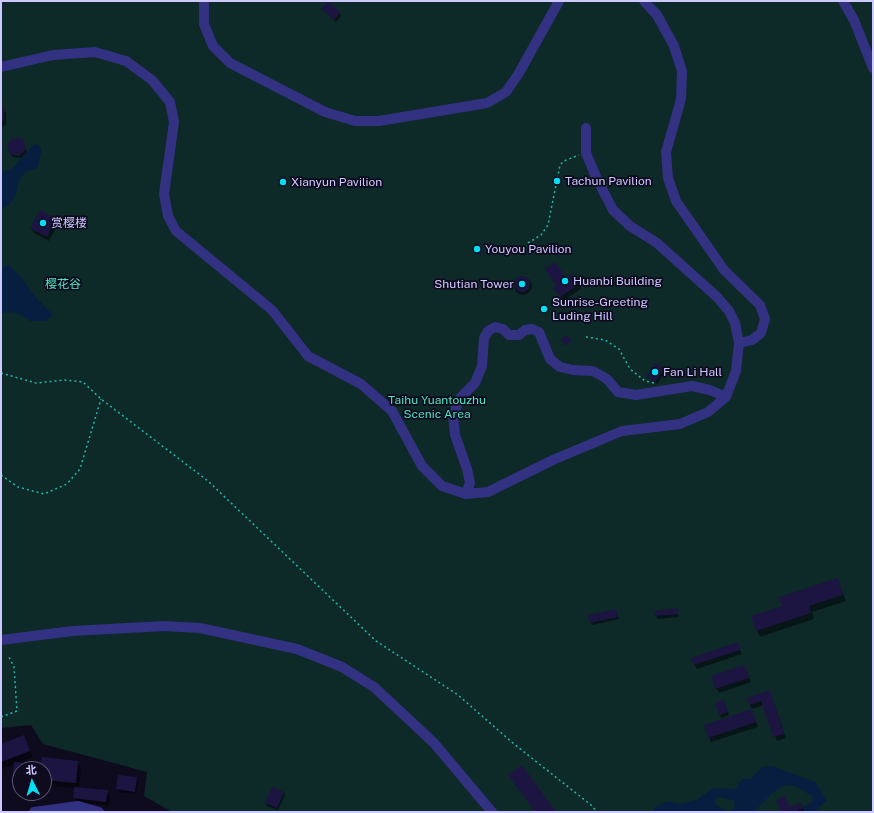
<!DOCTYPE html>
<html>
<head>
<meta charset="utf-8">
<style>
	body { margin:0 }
	#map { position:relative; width:874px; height:813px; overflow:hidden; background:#0e0b1f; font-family:"Public Sans","Noto Sans SC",sans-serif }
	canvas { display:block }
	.frame { position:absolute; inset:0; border:2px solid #cec9ff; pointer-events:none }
	.north { position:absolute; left:12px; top:761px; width:40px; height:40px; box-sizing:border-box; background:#0e0b1f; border:1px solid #5b5779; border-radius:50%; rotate:355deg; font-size:11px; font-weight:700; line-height:16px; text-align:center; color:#cec9ff }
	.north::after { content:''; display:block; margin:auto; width:14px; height:18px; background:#00e0f4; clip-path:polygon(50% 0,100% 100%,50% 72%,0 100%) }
</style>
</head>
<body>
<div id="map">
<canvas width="874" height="813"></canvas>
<div class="frame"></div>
<div class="north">北</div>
</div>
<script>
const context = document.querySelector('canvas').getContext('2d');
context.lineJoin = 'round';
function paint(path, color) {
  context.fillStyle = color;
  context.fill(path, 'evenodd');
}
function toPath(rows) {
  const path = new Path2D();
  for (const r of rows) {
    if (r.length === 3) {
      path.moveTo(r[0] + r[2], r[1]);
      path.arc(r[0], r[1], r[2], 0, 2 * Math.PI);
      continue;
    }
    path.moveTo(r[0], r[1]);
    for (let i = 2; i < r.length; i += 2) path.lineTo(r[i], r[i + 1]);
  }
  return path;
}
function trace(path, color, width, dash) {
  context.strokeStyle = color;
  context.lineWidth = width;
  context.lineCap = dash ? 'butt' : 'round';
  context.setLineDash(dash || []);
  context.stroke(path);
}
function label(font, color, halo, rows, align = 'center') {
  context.font = font + ' "Public Sans","Noto Sans SC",sans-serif';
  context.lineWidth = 3.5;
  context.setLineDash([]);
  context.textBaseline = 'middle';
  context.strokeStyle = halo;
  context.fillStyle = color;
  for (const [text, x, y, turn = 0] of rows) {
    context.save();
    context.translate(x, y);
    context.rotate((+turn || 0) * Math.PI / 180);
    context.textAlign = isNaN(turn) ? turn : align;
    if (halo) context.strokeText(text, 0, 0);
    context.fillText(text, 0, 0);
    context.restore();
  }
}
paint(toPath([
	[1,1,873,1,873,812,172,812,144,796,147,772,43,744,31,725,1,728]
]), '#0d2928');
paint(toPath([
	[34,144,39,145,42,149,37,168,25,172,19,180,16,194,9,205,1,209,1,172,11,170],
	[9,265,23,279,32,293,52,314,50,318,45,321,30,321,15,312,1,313,1,268],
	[772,766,815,782,827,800,814,812,795,812,812,802,812,796,795,786,784,785,772,793,754,812,653,812,655,807,668,801,680,804,697,800,713,788,735,789,742,779,750,779,762,767],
	[719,797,733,800,735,805,734,809,727,811,716,805,715,800]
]), '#071e41');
paint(toPath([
	[323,10,340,13,341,16,336,22],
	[1,107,6,113,6,124,1,128],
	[24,143,27,152,21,158,12,157,10,153],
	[282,178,287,182,285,187,280,183],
	[557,182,2],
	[56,219,58,224,49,241,34,233,31,228],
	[523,286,9],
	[566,280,578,284,581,289,563,301,557,292],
	[663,369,665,372,657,384,647,376],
	[837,579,846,601,812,612,814,619,760,637,757,630],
	[677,609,679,617,658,619,656,616,656,611],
	[616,610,619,619,592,625,591,623],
	[737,643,742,654,697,669,694,664],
	[744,666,751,682,719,693,716,688],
	[770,692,786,738,777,741,764,705,752,709,750,705],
	[716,703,725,704,729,715,721,718],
	[751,710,758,727,711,742,709,737],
	[24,736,33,757,17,763,42,766,77,762,81,768,79,788,107,791,110,796,109,806,77,802,74,798,75,788,48,786,47,795,23,793,44,793,44,769,20,769,20,793,17,792,13,786,15,764,1,769,1,745],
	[119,776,136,778,138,781,136,794,119,792,117,789],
	[283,792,285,795,278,810,267,806,266,803],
	[802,806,804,811,802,812,782,812,789,808]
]), '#0007');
paint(toPath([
	[328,2,341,12,334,20,321,9],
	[1,106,4,108,4,120,1,122],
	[13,137,23,139,26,149,19,156,10,154,7,145],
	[283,182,4.5],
	[40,210,56,219,47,237,30,228],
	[475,244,482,245,480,255,473,253],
	[555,262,566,278,572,274,579,284,560,297,553,288,556,286,545,269],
	[522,284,8],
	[567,335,572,341,565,346,561,339],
	[655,363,664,368,655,382,646,376],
	[838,578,843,595,809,606,811,613,756,631,751,616,782,606,779,597],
	[678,608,678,614,655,616,654,611],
	[616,609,618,617,590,623,588,615],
	[738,642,740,650,694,665,691,658],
	[745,665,749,678,715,689,711,676],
	[770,690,784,734,773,737,761,701,749,705,747,698],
	[724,700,728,712,719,715,715,703],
	[752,709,756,722,708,738,704,725],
	[24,735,30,751,1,762,1,744],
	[42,757,78,761,76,783,44,780,44,769,20,769,20,787,12,786,14,762,41,765],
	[522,765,556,812,535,812,508,775],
	[118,775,137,777,135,792,116,789],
	[74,787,108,790,106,802,73,798],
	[272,787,284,792,277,808,265,803],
	[785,796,790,807,801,802,803,808,794,812,781,812,776,800]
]), '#1d1541');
trace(toPath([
	[528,243,541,235,548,225,560,165,564,161,579,155],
	[586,337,605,340,619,349,630,369,645,381,654,383],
	[1,373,36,383,65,380,83,382,101,399,208,481,376,641,458,695,514,744,591,805,597,812],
	[1,475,18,487,44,494,67,484,80,469,101,399],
	[1,717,17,711,14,667,9,657]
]), '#24b8ac', 1.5, [2, 3]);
trace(toPath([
	[204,1,204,24,213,46,230,63,325,112,355,121,379,121,487,103,506,92,519,73,559,1],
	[644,1,657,15,674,46,682,71,681,99,666,152,668,178,676,201,724,270,760,305,765,319,761,333,752,340,739,343],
	[843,1,854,20,873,68],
	[1,67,53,55,95,52,126,61,152,80,170,102,174,122,164,194,168,216,176,231,272,310,308,356,361,384,392,411,422,466,442,486,466,494,488,492,555,459,622,431,680,424,708,412,726,397,736,371,739,343,735,323,729,311,717,297,657,243,630,226,613,210,597,179,586,153,586,128],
	[466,494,470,483,467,469,455,435,453,415,460,398,475,383,482,366,484,338,488,331,495,327,503,329,509,335,519,335,525,330,532,329,539,332,550,359,560,367,573,370,593,371,607,379,618,392,636,395,692,386,710,390,726,397],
	[1,640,73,631,164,626,200,628,297,649,342,667,374,687,434,743,492,812],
	[34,812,78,806,99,812]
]), '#333282', 10);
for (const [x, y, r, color] of [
	[557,181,4,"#00e0f4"],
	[283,182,4,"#00e0f4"],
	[43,223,4,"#00e0f4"],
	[477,249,4,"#00e0f4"],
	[565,281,4,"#00e0f4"],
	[522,284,4,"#00e0f4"],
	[544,309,4,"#00e0f4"],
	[655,372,4,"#00e0f4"]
]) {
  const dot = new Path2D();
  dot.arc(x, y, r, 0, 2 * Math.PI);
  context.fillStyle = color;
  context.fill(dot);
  trace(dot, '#0e0b1f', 1.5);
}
label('12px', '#cec9ff', '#0e0b1f', [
	["Tachun Pavilion",565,181],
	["Xianyun Pavilion",291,182],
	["赏樱楼",51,223],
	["Youyou Pavilion",485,249],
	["Huanbi Building",573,281],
	["Shutian Tower",514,284,"right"],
	["Sunrise-Greeting",552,302],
	["Luding Hill",552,316],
	["Fan Li Hall",663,372]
], 'left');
label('12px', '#4ce7be', '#0e0b1f', [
	["樱花谷",63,284],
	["Taihu Yuantouzhu",437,400],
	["Scenic Area",437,414]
]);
</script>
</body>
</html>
